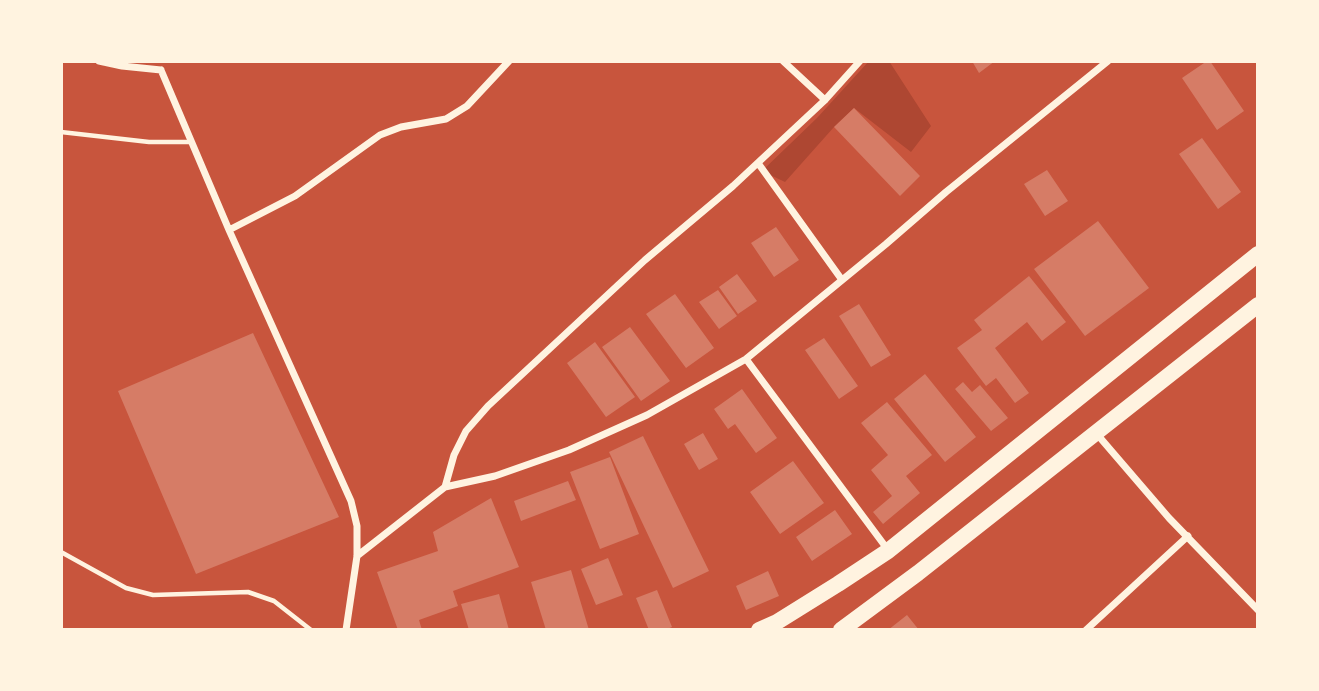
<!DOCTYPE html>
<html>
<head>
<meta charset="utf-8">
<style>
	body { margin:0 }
	#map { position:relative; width:1319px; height:691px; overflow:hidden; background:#c8553d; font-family:"PT Sans Narrow",sans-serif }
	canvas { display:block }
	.frame { position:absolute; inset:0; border:63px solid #fff3e0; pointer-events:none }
</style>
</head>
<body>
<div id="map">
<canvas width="1319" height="691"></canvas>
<div class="frame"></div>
</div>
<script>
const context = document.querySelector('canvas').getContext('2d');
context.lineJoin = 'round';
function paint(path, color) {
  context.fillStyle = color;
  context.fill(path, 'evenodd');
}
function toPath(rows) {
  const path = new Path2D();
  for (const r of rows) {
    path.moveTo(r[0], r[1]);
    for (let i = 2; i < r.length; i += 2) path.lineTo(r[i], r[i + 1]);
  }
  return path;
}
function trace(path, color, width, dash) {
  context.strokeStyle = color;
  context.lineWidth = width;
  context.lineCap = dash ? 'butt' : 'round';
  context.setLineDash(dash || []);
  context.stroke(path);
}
paint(toPath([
	[869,61,889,61,931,126,911,152,854,108,834,127,785,182,762,171,817,118]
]), '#ae4732');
paint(toPath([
	[972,61,995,61,979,73],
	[1207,61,1210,61,1244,111,1217,130,1182,78],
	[854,108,920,176,900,196,834,127],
	[1202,138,1241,192,1218,209,1179,154],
	[1047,170,1068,201,1045,216,1024,184],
	[1098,221,1149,288,1085,336,1034,269],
	[776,227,799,260,774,277,751,243],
	[737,274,757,301,738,314,719,287],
	[1029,276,1066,322,1042,341,1027,322,995,348,1029,393,1015,403,996,378,986,386,957,348,982,330,974,320],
	[718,290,737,316,719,329,699,302],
	[675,294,714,348,686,368,646,314],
	[859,304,891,355,871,367,839,316],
	[630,327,670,381,641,401,602,347],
	[253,333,339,517,196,574,118,391],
	[824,338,858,386,839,399,805,350],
	[595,342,635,397,606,417,567,363],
	[925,374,976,437,945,462,894,399],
	[963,382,972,392,980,385,1008,418,991,431,955,389],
	[742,389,777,438,756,453,735,424,728,429,714,409],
	[887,402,932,455,906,476,920,493,883,524,873,512,892,496,871,470,888,455,861,423],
	[703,433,718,459,699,470,684,444],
	[643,436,709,571,673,588,609,452],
	[610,457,639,534,600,549,570,472],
	[793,461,824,503,780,534,750,492],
	[568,481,576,500,521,521,514,501],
	[491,498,519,567,453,591,458,606,419,620,422,630,398,630,377,572,438,551,433,532],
	[835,510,852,534,812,561,796,537],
	[608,558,623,595,596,605,581,569],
	[571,570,589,630,546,630,531,582],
	[768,571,779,596,746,610,736,586],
	[657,590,672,627,665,630,649,630,636,598],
	[499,594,509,630,469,630,461,604],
	[907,615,919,630,888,630]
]), '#d67c66');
trace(toPath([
	[61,132,149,142,191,142],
	[61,552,126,588,153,595,248,592,274,601,311,630]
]), '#fff3e0', 4.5);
trace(toPath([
	[99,61,122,66,161,70],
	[783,61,825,100],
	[161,70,229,230,351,501,357,526,357,556,346,630],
	[758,163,842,280],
	[229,230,295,196,380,135,401,127,446,119,467,106,509,61],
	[746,359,888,550],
	[1096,433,1169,518,1258,610],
	[445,487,454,455,466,431,488,406,645,260,733,186,825,100,860,61],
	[357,556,445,487,495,476,569,450,647,415,746,359,886,244,946,192,1108,61],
	[1086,630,1188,536]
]), '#fff3e0', 7);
trace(toPath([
	[759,630,777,622,838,584,888,551,1258,254],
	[841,630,918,573,1258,305]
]), '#fff3e0', 16);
</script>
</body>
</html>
